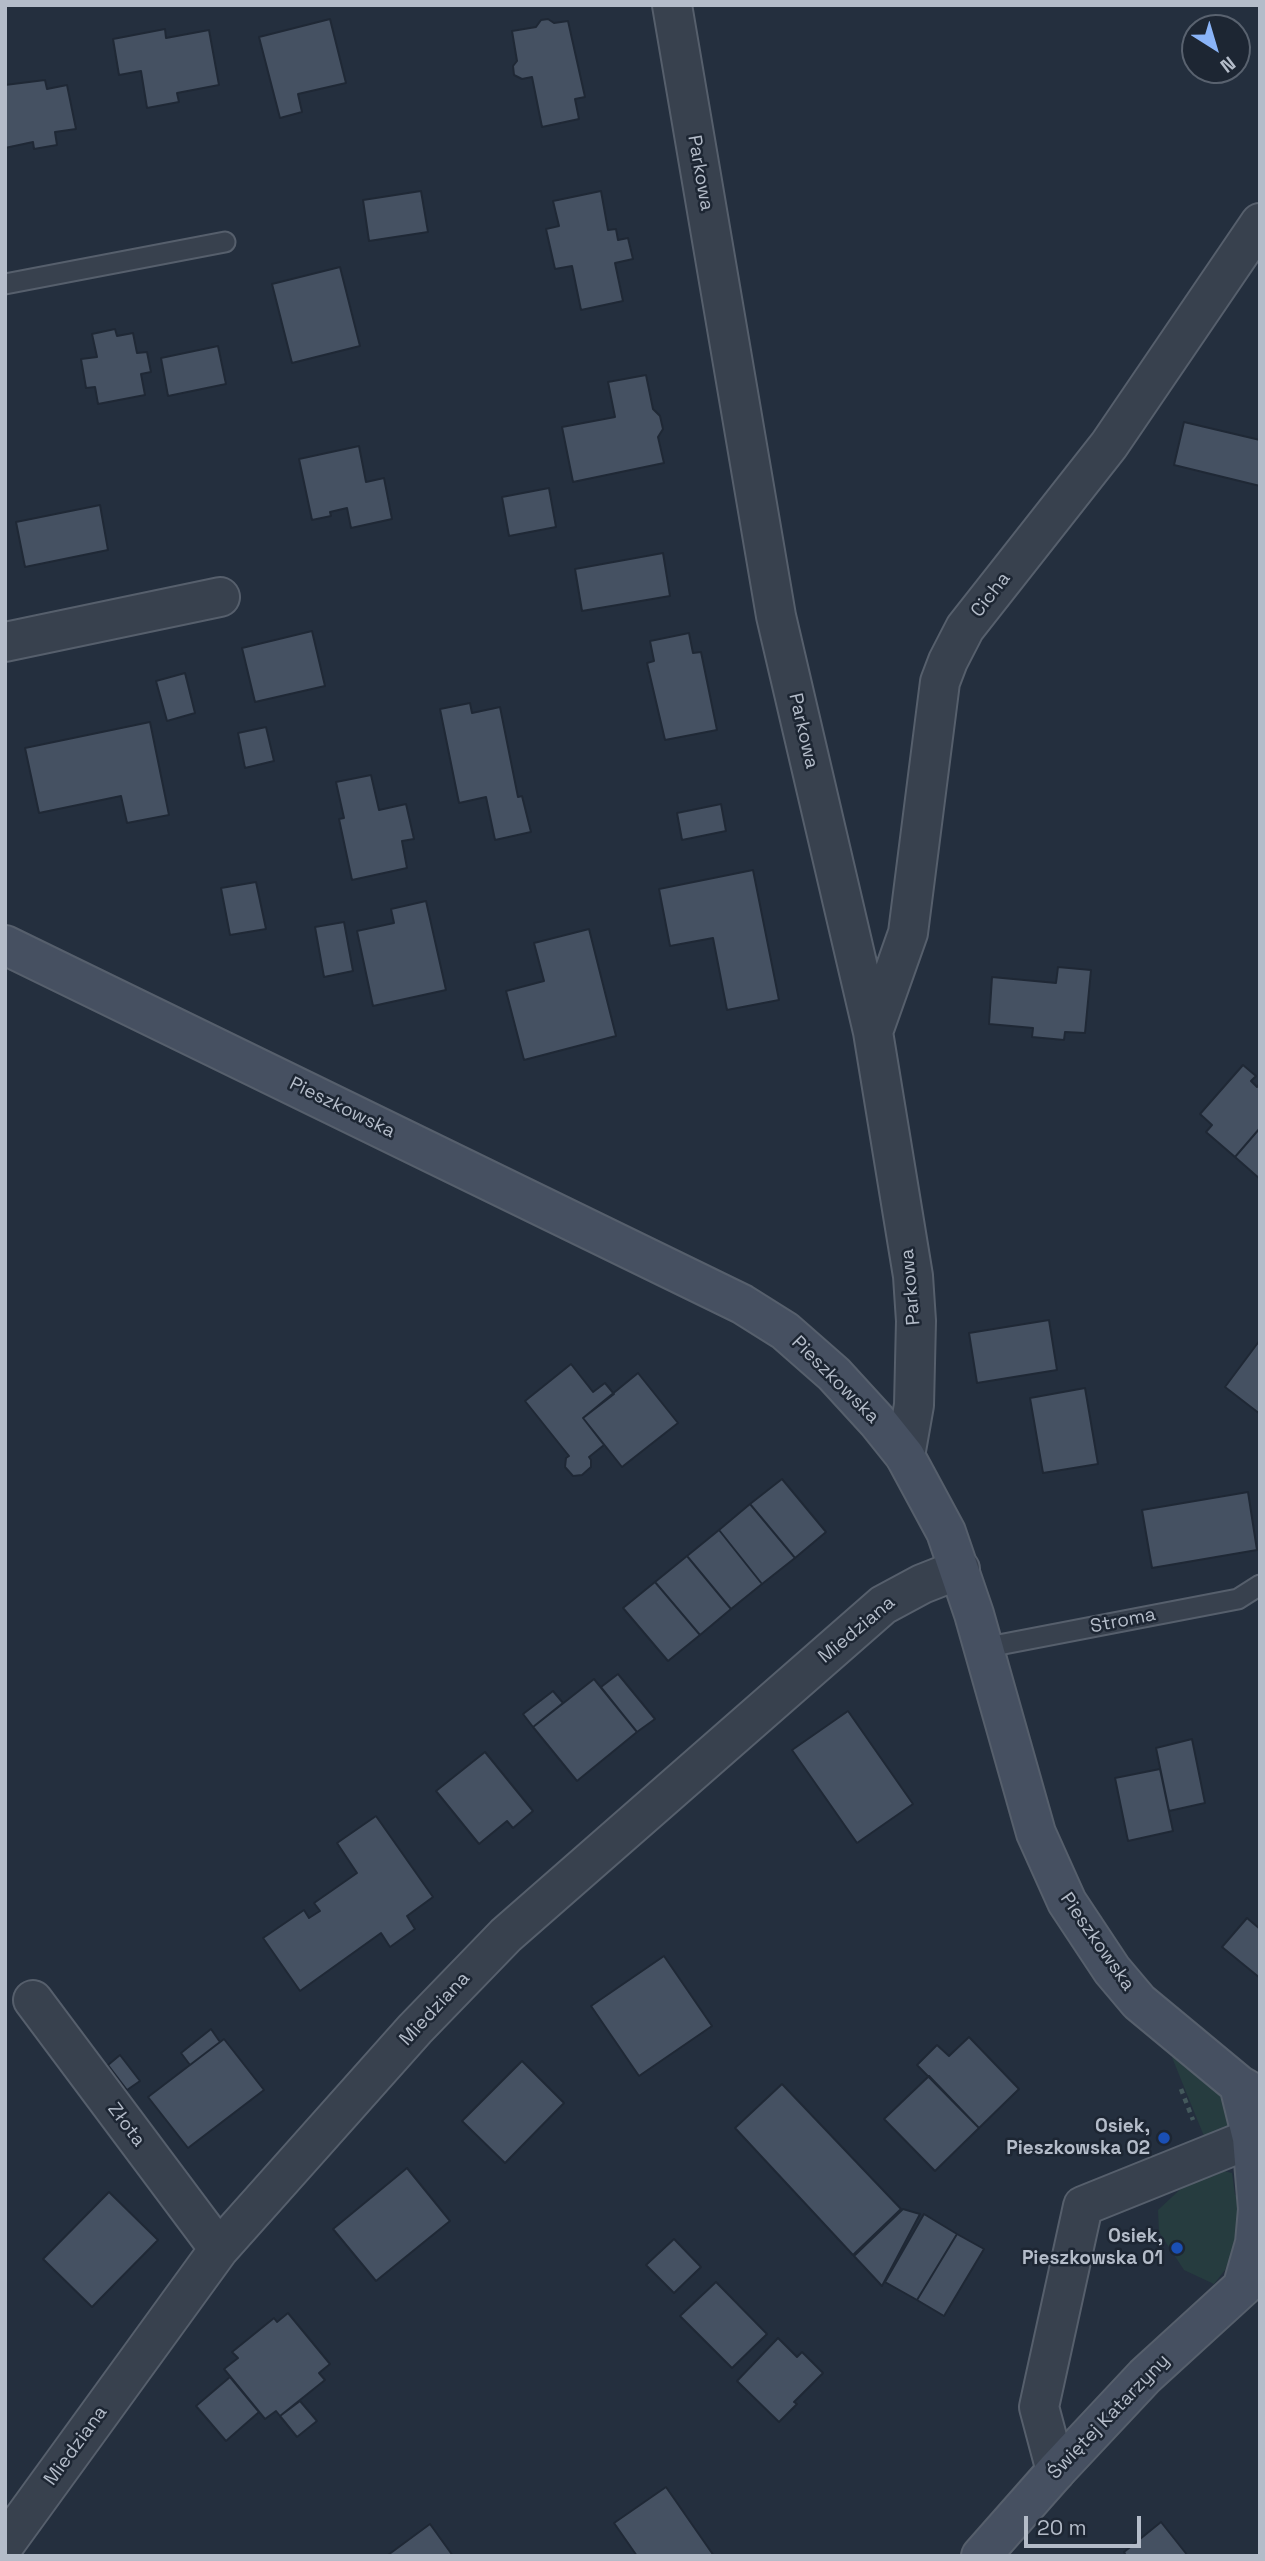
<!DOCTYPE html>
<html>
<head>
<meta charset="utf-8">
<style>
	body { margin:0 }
	#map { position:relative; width:1265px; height:2561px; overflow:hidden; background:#242f3e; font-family:"Space Grotesk",sans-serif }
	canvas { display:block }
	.frame { position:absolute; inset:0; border:7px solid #b4bcc9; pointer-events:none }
	.north { position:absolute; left:1181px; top:14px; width:70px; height:70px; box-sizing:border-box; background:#1d2633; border:2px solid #59626f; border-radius:50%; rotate:143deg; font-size:19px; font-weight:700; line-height:28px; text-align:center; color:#b4bcc9 }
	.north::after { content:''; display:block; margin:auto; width:24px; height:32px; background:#8ab4f8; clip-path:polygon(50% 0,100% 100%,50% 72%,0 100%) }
	.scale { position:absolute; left:1024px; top:2516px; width:117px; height:32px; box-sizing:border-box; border:4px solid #b4bcc9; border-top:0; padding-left:9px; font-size:21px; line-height:24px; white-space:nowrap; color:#b4bcc9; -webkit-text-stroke:5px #1d2633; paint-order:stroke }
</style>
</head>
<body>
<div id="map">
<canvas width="1265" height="2561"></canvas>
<div class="frame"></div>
<div class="north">N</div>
<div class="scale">20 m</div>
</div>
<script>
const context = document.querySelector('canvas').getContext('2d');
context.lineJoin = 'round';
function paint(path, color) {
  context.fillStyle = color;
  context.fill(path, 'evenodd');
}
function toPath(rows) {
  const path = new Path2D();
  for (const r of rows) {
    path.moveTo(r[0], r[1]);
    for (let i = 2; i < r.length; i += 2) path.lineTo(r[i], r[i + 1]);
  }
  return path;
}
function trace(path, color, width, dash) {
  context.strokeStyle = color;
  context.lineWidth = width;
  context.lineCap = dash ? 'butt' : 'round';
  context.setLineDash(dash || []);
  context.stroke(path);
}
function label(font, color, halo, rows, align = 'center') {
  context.font = font + ' "Space Grotesk",sans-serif';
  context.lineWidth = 5;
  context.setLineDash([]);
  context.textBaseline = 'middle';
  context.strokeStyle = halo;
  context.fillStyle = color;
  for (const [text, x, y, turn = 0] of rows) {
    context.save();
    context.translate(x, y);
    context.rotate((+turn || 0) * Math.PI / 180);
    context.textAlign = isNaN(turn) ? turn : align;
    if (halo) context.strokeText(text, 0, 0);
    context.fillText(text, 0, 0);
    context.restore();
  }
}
paint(toPath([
	[1169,2050,1221,2094,1229,2108,1231,2128,1206,2141],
	[1208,2168,1211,2177,1224,2171,1232,2173,1235,2195,1242,2195,1236,2243,1225,2270,1214,2284,1184,2270,1159,2232,1158,2210,1187,2183]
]), '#263c3f');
const building = toPath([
	[330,19,346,83,298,94,302,112,280,118,259,37,330,19],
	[548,19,554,23,568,21,585,97,575,99,579,119,542,127,532,77,522,79,514,75,513,66,517,61,512,31,536,27,541,20,548,19],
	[165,29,166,38,209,30,219,85,177,93,179,102,147,108,141,71,119,75,113,39,165,29],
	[45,80,47,89,67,85,76,129,55,132,57,145,34,149,33,142,5,148,5,85,45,80],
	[421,191,428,232,369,241,363,200,421,191],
	[601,191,608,230,616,229,618,240,628,238,633,259,615,263,623,301,581,310,572,266,555,269,546,229,559,226,553,201,601,191],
	[340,267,360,346,292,363,272,284,340,267],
	[115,329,117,336,133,333,137,353,147,352,151,372,141,374,145,395,98,404,95,387,86,388,81,359,97,357,92,334,115,329],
	[218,346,226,384,168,396,161,358,218,346],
	[646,375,653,409,660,416,663,429,658,437,664,463,573,482,562,427,615,417,608,382,646,375],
	[1184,422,1260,440,1260,486,1174,465,1184,422],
	[359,446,366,482,384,478,392,519,351,528,347,508,330,512,331,516,312,520,299,459,359,446],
	[549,488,556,527,509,536,502,497,549,488],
	[100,505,108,550,25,567,16,522,100,505],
	[663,553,670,596,582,611,575,569,663,553],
	[312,631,325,686,255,702,242,648,312,631],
	[689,633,693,653,701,652,717,730,665,740,647,663,654,661,650,641,689,633],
	[185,673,195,713,167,721,156,681,185,673],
	[470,703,472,713,500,707,518,797,522,796,531,832,495,840,486,797,459,803,440,709,470,703],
	[150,722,169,815,127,823,121,796,39,813,25,748,150,722],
	[266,727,274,761,245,768,238,733,266,727],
	[371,775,379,810,406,804,414,839,402,841,407,868,352,880,339,819,344,818,336,782,371,775],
	[721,804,726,831,682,840,677,813,721,804],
	[753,870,779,1000,727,1010,713,938,670,946,659,889,753,870],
	[256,882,266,929,230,935,221,888,256,882],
	[426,901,446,990,373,1006,357,931,394,923,391,909,426,901],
	[344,922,353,971,324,977,315,927,344,922],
	[589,929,616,1036,524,1060,506,991,544,981,534,943,589,929],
	[1058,967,1091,970,1085,1033,1065,1032,1064,1040,1032,1037,1033,1028,989,1024,992,977,1056,983,1058,967],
	[1243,1065,1256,1076,1251,1081,1257,1087,1260,1083,1260,1128,1235,1157,1206,1132,1212,1125,1200,1114,1243,1065],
	[1260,1128,1260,1179,1235,1157,1260,1128],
	[1049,1320,1057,1370,977,1383,969,1333,1049,1320],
	[1260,1340,1260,1414,1225,1387,1260,1340],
	[571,1364,593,1392,605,1383,614,1394,583,1418,604,1445,589,1457,591,1460,591,1467,582,1475,573,1476,565,1467,566,1458,569,1456,525,1401,571,1364],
	[638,1373,678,1423,622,1467,583,1418,638,1373],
	[1085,1388,1098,1464,1043,1473,1030,1398,1085,1388],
	[782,1479,826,1532,795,1558,750,1504,782,1479],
	[1248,1492,1257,1550,1152,1568,1142,1510,1248,1492],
	[750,1504,795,1558,762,1584,719,1530,750,1504],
	[719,1530,762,1584,731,1609,687,1556,719,1530],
	[687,1556,731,1609,700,1635,655,1582,687,1556],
	[655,1582,700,1635,668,1661,623,1608,655,1582],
	[618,1674,655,1719,637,1732,601,1687,618,1674],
	[594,1679,637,1732,577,1781,533,1727,594,1679],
	[553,1691,563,1703,533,1727,523,1714,553,1691],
	[848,1711,913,1804,857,1843,792,1750,848,1711],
	[1192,1739,1205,1803,1169,1811,1156,1748,1192,1739],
	[485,1752,533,1811,513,1828,507,1821,479,1844,436,1791,485,1752],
	[1160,1769,1173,1831,1128,1841,1115,1778,1160,1769],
	[376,1816,433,1897,407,1916,415,1929,390,1947,381,1933,300,1991,263,1938,304,1910,309,1918,320,1911,314,1903,357,1873,337,1843,376,1816],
	[1247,1918,1260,1929,1260,1978,1222,1947,1247,1918],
	[664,1956,712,2026,639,2076,591,2006,664,1956],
	[211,2029,220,2042,190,2065,181,2053,211,2029],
	[969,2037,1019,2089,979,2128,917,2065,937,2045,949,2056,969,2037],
	[224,2039,264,2090,188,2148,148,2097,224,2039],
	[120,2055,140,2081,127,2090,108,2065,120,2055],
	[522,2061,564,2103,505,2163,462,2121,522,2061],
	[929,2076,979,2128,935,2171,884,2119,929,2076],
	[782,2084,901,2209,853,2255,735,2128,782,2084],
	[407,2168,450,2221,376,2281,333,2229,407,2168],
	[109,2192,158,2240,92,2307,43,2259,109,2192],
	[903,2209,920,2214,882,2286,854,2256,903,2209],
	[924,2214,957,2234,917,2300,885,2282,924,2214],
	[957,2234,984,2249,944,2316,917,2300,957,2234],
	[674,2239,701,2267,674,2293,646,2265,674,2239],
	[716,2282,767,2334,732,2368,680,2316,716,2282],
	[288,2313,330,2364,319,2373,325,2380,280,2416,276,2411,265,2419,224,2369,238,2358,232,2352,274,2318,277,2322,288,2313],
	[778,2338,797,2357,802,2352,823,2373,794,2402,797,2404,779,2422,737,2381,778,2338],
	[230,2377,259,2412,226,2441,196,2406,230,2377],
	[300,2401,317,2421,297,2437,280,2416,300,2401],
	[666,2487,714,2556,637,2556,614,2523,666,2487],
	[1161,2522,1188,2556,1126,2556,1124,2552,1161,2522],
	[430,2524,453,2556,388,2555,430,2524]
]);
paint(building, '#455162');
trace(building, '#1f2835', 2);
const lane = toPath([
	[5,284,225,242],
	[983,1648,1238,1599,1260,1585]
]);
const street = toPath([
	[672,5,776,616,873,1032,913,1276,916,1321,914,1405,905,1456],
	[5,642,220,597],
	[873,1032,908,933,940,682,948,661,965,628,1109,445,1260,223],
	[33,2000,219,2249],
	[1056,2471,1039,2407,1083,2206,1252,2138],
	[5,2544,219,2249,415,2029,506,1935,883,1605,922,1584,960,1569]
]);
const secondary = toPath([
	[5,945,742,1304,785,1331,834,1374,877,1421,905,1456,946,1532,974,1614,1036,1833,1067,1902,1112,1970,1139,2002,1239,2085,1260,2097],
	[1239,2085,1252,2138,1258,2209,1255,2243,1243,2285],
	[981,2556,1056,2471,1145,2376,1260,2271]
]);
trace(lane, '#565f6c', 23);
trace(street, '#565f6c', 42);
trace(secondary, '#565f6c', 42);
trace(toPath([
	[1181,2089,1193,2120]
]), '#44595c', 4.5, [5, 5]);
trace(lane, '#38414e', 19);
trace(street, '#38414e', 38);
trace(secondary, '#465061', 38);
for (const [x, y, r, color] of [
	[1164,2138,7,"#1a4fb4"],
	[1177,2248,7,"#1a4fb4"]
]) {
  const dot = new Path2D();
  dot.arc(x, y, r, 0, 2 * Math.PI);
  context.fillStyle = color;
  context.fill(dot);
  trace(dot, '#1d2633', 2.5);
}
label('19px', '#b4bcc9', '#1d2633', [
	["Parkowa",700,173,80],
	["Cicha",991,595,-52],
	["Parkowa",803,731,77],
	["Pieszkowska",342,1108,26],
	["Parkowa",911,1287,-95],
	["Pieszkowska",835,1380,45],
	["Stroma",1123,1621,-11],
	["Miedziana",857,1630,-40],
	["Pieszkowska",1097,1942,55],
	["Miedziana",435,2009,-47],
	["Złota",126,2125,53],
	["Świętej Katarzyny",1109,2417,-46],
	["Miedziana",76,2446,-54]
]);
label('bold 19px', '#b4bcc9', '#1d2633', [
	["Osiek,",1150,2127],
	["Pieszkowska 02",1150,2149],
	["Osiek,",1163,2237],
	["Pieszkowska 01",1163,2259]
], 'right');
</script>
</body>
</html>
